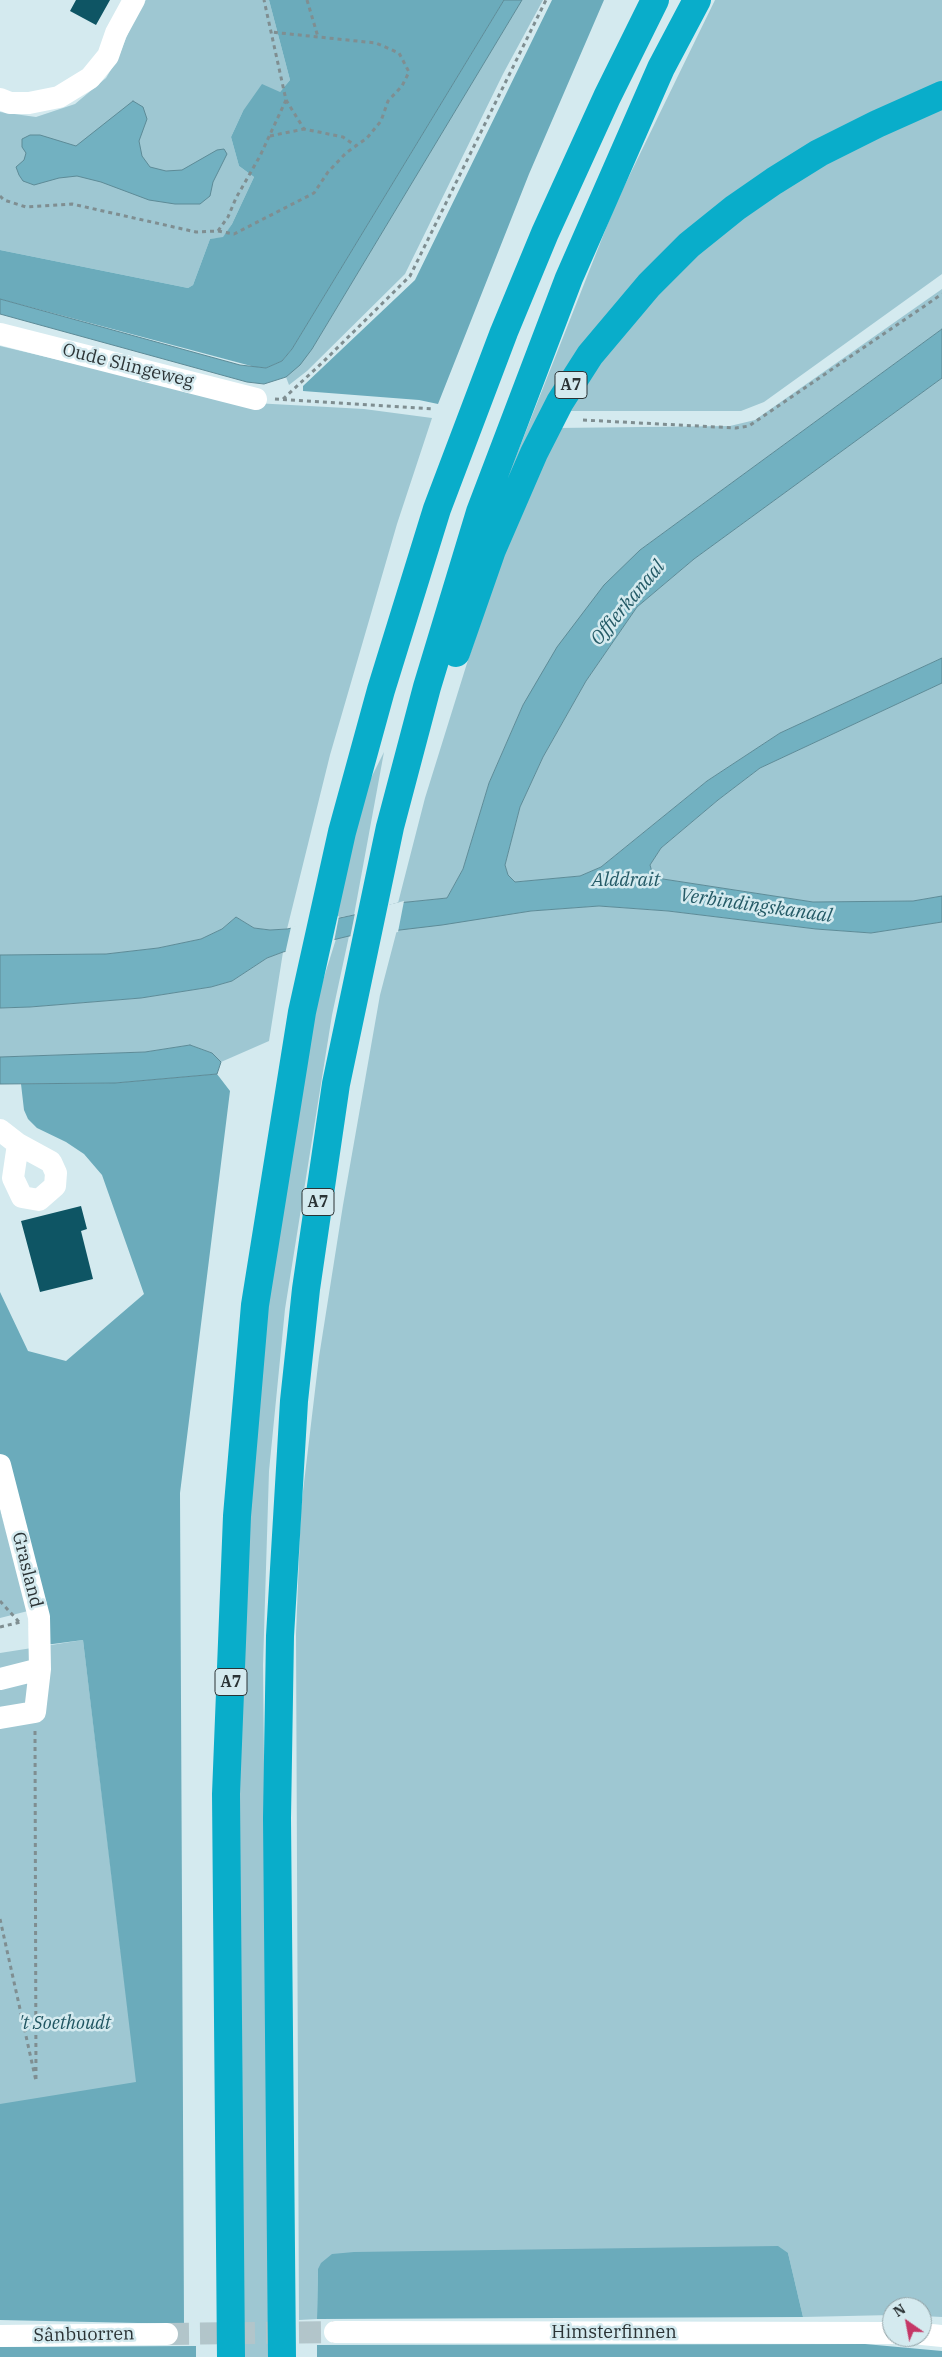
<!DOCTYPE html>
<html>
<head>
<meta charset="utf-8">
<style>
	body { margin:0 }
	#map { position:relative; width:942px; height:2357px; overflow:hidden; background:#d4eaef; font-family:"IBM Plex Serif",serif }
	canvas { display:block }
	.north { position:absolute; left:882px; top:2297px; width:50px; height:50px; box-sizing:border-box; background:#d4eaef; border:1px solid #90a1a5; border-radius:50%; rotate:327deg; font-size:14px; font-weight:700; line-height:20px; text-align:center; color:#2b3335 }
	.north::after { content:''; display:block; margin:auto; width:18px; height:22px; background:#c53766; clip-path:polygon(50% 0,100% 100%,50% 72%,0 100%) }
</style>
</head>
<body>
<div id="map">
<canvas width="942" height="2357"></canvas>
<div class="north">N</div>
</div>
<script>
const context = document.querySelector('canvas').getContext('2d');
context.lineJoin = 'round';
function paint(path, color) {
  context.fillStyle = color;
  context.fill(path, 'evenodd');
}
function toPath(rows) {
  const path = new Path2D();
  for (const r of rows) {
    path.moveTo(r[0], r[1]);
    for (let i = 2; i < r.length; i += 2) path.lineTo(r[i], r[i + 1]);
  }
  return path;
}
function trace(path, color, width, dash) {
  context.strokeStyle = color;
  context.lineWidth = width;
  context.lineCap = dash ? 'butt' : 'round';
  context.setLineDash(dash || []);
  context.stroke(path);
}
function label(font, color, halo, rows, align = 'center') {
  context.font = font + ' "IBM Plex Serif",serif';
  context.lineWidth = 5;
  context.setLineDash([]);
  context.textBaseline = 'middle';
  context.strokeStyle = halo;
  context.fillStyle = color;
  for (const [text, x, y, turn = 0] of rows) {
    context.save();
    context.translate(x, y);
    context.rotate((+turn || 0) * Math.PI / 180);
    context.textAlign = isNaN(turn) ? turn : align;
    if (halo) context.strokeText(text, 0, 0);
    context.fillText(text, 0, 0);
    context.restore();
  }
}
paint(toPath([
	[146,0,269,0,290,80,280,92,243,111,231,137,239,166,254,177,232,224,223,238,210,239,193,285,188,288,0,250,0,112,36,117,75,104,106,78,118,58,133,21],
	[522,0,543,0,503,74,405,274,307,371,289,385,286,377,312,349],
	[715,0,942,0,942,84,694,224,500,497,616,203],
	[942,106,942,274,764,402,741,411,568,411,610,345,693,249,785,181],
	[942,289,942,329,640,550,523,705,489,783,463,869,447,898,398,903,425,798,468,660,506,548,557,428,730,426,755,420],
	[0,346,236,402,364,409,432,418,397,524,330,755,287,929,270,930,254,928,236,917,222,929,201,939,158,948,106,954,0,955],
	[942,378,942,658,780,733,707,781,601,867,580,876,515,882,508,875,505,865,520,807,543,757,586,681,637,607,694,559],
	[942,683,942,896,913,901,813,902,663,879,652,872,650,865,661,848,718,800,760,768],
	[384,752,354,915,328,919,366,788],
	[599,906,668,911,816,929,871,933,942,922,942,2317,922,2316,922,2307,892,2307,892,2315,803,2317,788,2253,318,2269,317,2319,299,2320,296,1634,301,1508,319,1357,343,1205,380,995,397,930,531,911],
	[349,936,332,1015,285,1309,269,1471,263,1665,270,2357,242,2357,238,1750,250,1464,266,1304,309,1025,336,939],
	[283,952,269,1041,221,1062,212,1053,190,1045,145,1052,0,1057,0,1008,30,1007,141,998,211,987,232,981,267,958],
	[0,1510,28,1611,0,1618],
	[83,1640,137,2083,0,2108,0,1653]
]), '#9ec7d2');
paint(toPath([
	[269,0,504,0,292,349,282,361,266,368,255,367,0,299,0,250,188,288,193,285,210,239,223,237,232,224,254,177,239,166,231,137,243,111,262,84,280,92,290,80],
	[552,0,604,0,529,174,438,404,419,400,303,391,303,386,415,280],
	[217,1074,230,1091,180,1493,184,2324,0,2320,0,2104,136,2082,83,1640,30,1647,28,1611,0,1510,0,1292,28,1351,66,1361,144,1294,102,1175,84,1154,66,1142,37,1128,28,1119,24,1110,21,1084,115,1083],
	[778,2246,788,2253,803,2317,317,2319,318,2269,321,2263,332,2254,354,2252],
	[865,2344,942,2351,942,2357,317,2357,317,2345],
	[196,2346,196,2357,0,2357,0,2347]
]), '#6babbb');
const water = toPath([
	[504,0,522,0,312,349,300,365,286,377,264,384,247,382,0,314,0,299,240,365,266,368,282,361,292,349,504,0],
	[133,101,143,107,147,119,139,141,142,156,150,167,166,171,182,170,217,150,224,149,227,154,213,182,210,196,200,204,175,204,149,200,101,182,77,176,59,178,34,185,23,181,19,175,16,167,24,160,26,153,22,147,22,139,30,135,40,135,76,146,133,101],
	[942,329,942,378,694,559,637,607,586,681,543,757,520,807,505,865,508,875,515,882,580,876,601,867,707,781,780,733,942,658,942,683,760,768,718,800,661,848,650,865,652,872,663,879,813,902,913,901,942,896,942,922,871,933,816,929,668,911,599,906,531,911,442,925,349,936,283,952,267,958,232,981,211,987,141,998,30,1007,0,1008,0,955,106,954,158,948,201,939,222,929,236,917,254,928,270,930,287,929,354,915,398,903,447,898,463,869,489,783,523,705,557,647,604,585,640,550,942,329],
	[190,1045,212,1053,221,1062,217,1074,115,1083,0,1084,0,1057,145,1052,190,1045]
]);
paint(water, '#72b1c1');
trace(water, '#5d8b97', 1);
paint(toPath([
	[404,901,398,932,350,938,355,913],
	[339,916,334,942,285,954,291,927]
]), '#d4eaef');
paint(toPath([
	[76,0,110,0,96,25,70,11],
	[81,1206,87,1229,81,1231,93,1279,40,1292,21,1221]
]), '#0e5564');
trace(toPath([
	[167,2334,335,2332]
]), '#b2c5ca', 22, [22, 11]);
trace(toPath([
	[307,0,318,37],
	[286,100,304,129,343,137,356,146],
	[270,136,304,129],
	[0,196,4,200,26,207,72,204,196,232,218,231,228,217,236,198,260,156,286,100,264,0],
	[218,231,234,234,314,193,328,172,346,153,367,138,381,121,388,101,402,86,409,72,399,53,376,43,271,32],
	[275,399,434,409],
	[283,399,323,362,410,276,546,0],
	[583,420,736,428,749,426,942,294],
	[0,1601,19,1622],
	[0,1627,21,1622],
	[0,1919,36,2081,35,1730]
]), '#7f8e91', 3, [4, 4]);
trace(toPath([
	[0,99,10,103,29,103,59,97,90,78,108,56,116,33,134,0],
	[0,334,256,399],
	[0,1130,18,1144,51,1162,56,1173,55,1186,39,1200,22,1197,13,1178,18,1144],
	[0,1465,39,1617,40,1669,35,1712,0,1718],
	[0,1679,40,1669],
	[335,2332,892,2333],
	[922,2334,942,2336],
	[0,2336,167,2334]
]), '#fff', 22);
trace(toPath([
	[456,653,492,550,534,453,560,402,590,355,649,285,689,245,735,208,774,181,819,153,877,124,942,95],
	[231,2357,226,1794,237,1516,255,1305,302,1012,342,832,381,690,437,509,504,332,545,233,607,97,655,0],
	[282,2357,277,1818,280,1636,294,1401,306,1289,336,1084,390,827,427,687,480,512,569,278,661,68,697,0]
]), '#09adca', 28);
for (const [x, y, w] of [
	[571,385,32],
	[318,1202,32],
	[231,1682,32]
]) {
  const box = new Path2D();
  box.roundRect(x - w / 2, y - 13.5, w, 27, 4);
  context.fillStyle = '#d4eaef';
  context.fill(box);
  trace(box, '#2b3335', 1);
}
label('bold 16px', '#2b3335', null, [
	["A7",571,385],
	["A7",318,1202],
	["A7",231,1682]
]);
label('18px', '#2b3335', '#d4eaef', [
	["Oude Slingeweg",128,366,14],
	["Grasland",27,1570,76],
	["Himsterfinnen",614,2333],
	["Sânbuorren",84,2335,-1]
]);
label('italic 18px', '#205662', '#d4eaef', [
	["'t Soethoudt",65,2024]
]);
label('italic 19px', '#245a66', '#d4eaef', [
	["Offierkanaal",628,603,-50],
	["Alddrait",626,881],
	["Verbindingskanaal",756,906,8]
]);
</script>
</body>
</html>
